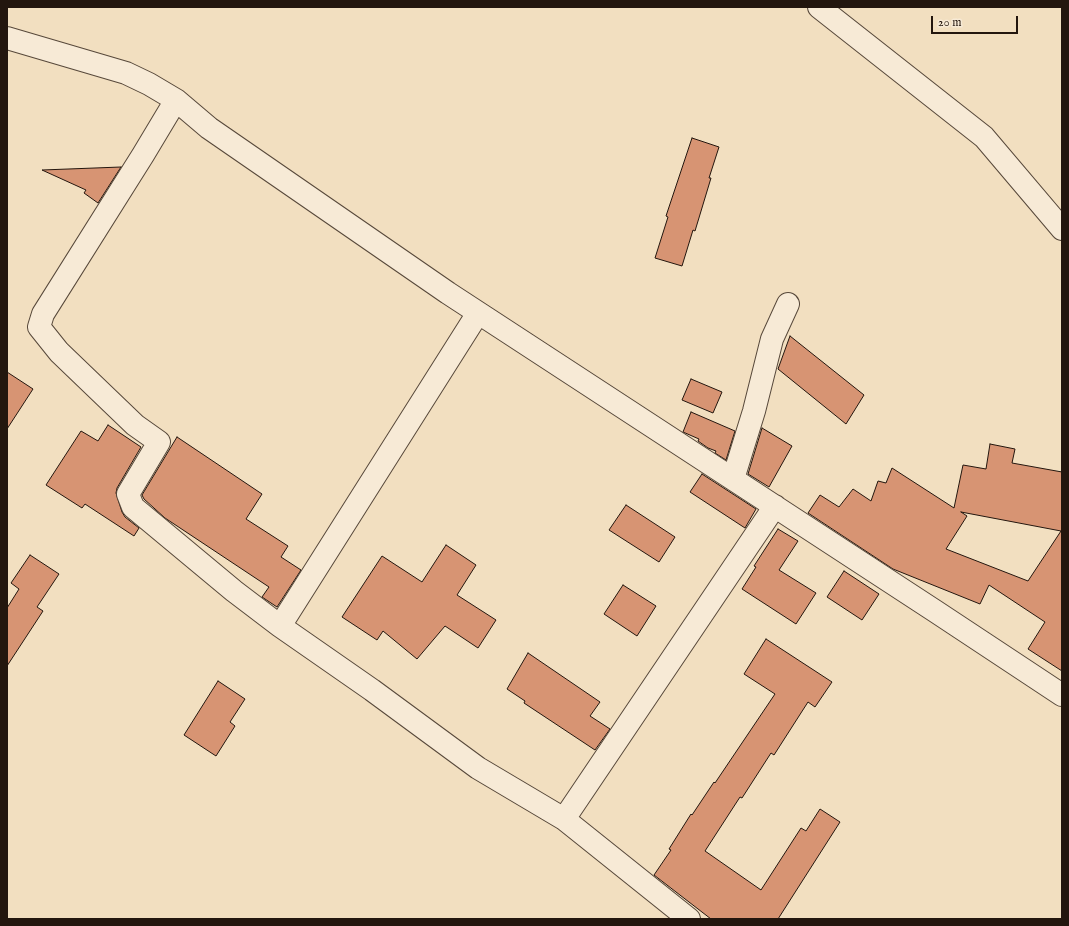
<!DOCTYPE html>
<html>
<head>
<meta charset="utf-8">
<style>
	body { margin:0 }
	#map { position:relative; width:1069px; height:926px; overflow:hidden; background:#f2dfc0; font-family:"IM FELL English",serif }
	canvas { display:block }
	.frame { position:absolute; inset:0; border:8px solid #23160e; pointer-events:none }
	.scale { position:absolute; left:931px; top:16px; width:87px; height:18px; box-sizing:border-box; border:2px solid #23160e; border-top:0; padding-left:5px; font-size:12px; line-height:14px; white-space:nowrap; color:#23160e; -webkit-text-stroke:3px #f7ead6; paint-order:stroke }
</style>
</head>
<body>
<div id="map">
<canvas width="1069" height="926"></canvas>
<div class="frame"></div>
<div class="scale">20 m</div>
</div>
<script>
const context = document.querySelector('canvas').getContext('2d');
context.lineJoin = 'round';
function paint(path, color) {
  context.fillStyle = color;
  context.fill(path, 'evenodd');
}
function toPath(rows) {
  const path = new Path2D();
  for (const r of rows) {
    path.moveTo(r[0], r[1]);
    for (let i = 2; i < r.length; i += 2) path.lineTo(r[i], r[i + 1]);
  }
  return path;
}
function trace(path, color, width, dash) {
  context.strokeStyle = color;
  context.lineWidth = width;
  context.lineCap = dash ? 'butt' : 'round';
  context.setLineDash(dash || []);
  context.stroke(path);
}
const building = toPath([
	[692,138,719,147,709,178,711,178,695,231,693,230,682,266,655,258,668,217,666,216,692,138],
	[121,167,98,203,84,193,86,190,42,170,121,167],
	[790,336,864,395,846,424,778,369,790,336],
	[7,372,33,389,7,429,7,372],
	[691,379,722,392,713,413,682,400,691,379],
	[691,412,735,431,726,460,715,453,716,451,708,448,698,441,699,439,683,432,691,412],
	[108,425,141,447,117,488,116,493,122,512,125,517,139,528,134,536,85,504,82,508,46,485,81,431,98,441,108,425],
	[762,428,792,446,769,487,748,474,762,428],
	[177,437,262,494,246,519,288,546,281,557,301,570,277,607,262,597,269,587,165,518,144,499,142,495,177,437],
	[990,444,1015,449,1012,463,1062,472,1062,671,1028,649,1045,622,989,585,980,604,893,569,808,513,820,495,839,507,853,489,871,501,878,481,886,483,892,468,954,508,963,465,986,469,990,444],
	[961,512,1061,531,1028,581,946,549,967,516,961,512],
	[702,474,756,509,745,528,690,492,702,474],
	[626,505,675,537,659,562,609,530,626,505],
	[778,529,798,541,779,570,816,593,796,624,742,589,756,567,754,566,778,529],
	[446,545,476,565,457,595,496,620,478,648,445,626,417,659,383,631,377,640,342,617,382,556,422,582,446,545],
	[30,555,59,574,37,607,43,611,7,666,7,608,19,589,11,583,30,555],
	[844,571,879,594,862,620,827,597,844,571],
	[623,585,656,606,637,636,604,614,623,585],
	[766,639,832,682,815,707,808,702,774,755,771,753,742,798,740,797,705,851,761,890,801,828,806,831,820,809,840,822,778,919,711,919,654,875,671,850,669,849,691,814,692,815,714,782,715,783,775,694,744,674,766,639],
	[528,653,600,702,590,716,610,729,595,750,524,703,525,701,507,689,528,653],
	[218,681,245,699,230,722,235,726,216,756,184,735,218,681]
]);
paint(building, '#d79473');
trace(building, '#23160e', 1);
const minor = toPath([
	[819,7,984,137,1062,229],
	[7,38,126,73,149,84,176,100,209,128,448,293,935,611,1062,695],
	[176,100,143,155,43,314,39,327,59,352,135,425,159,442,128,494,133,507,234,591,280,626,478,313],
	[733,479,754,411,772,339,788,304],
	[280,626,372,690,478,768,564,819,689,919],
	[564,819,775,506]
]);
trace(minor, '#57483a', 24);
trace(minor, '#f7ead6', 22);
</script>
</body>
</html>
